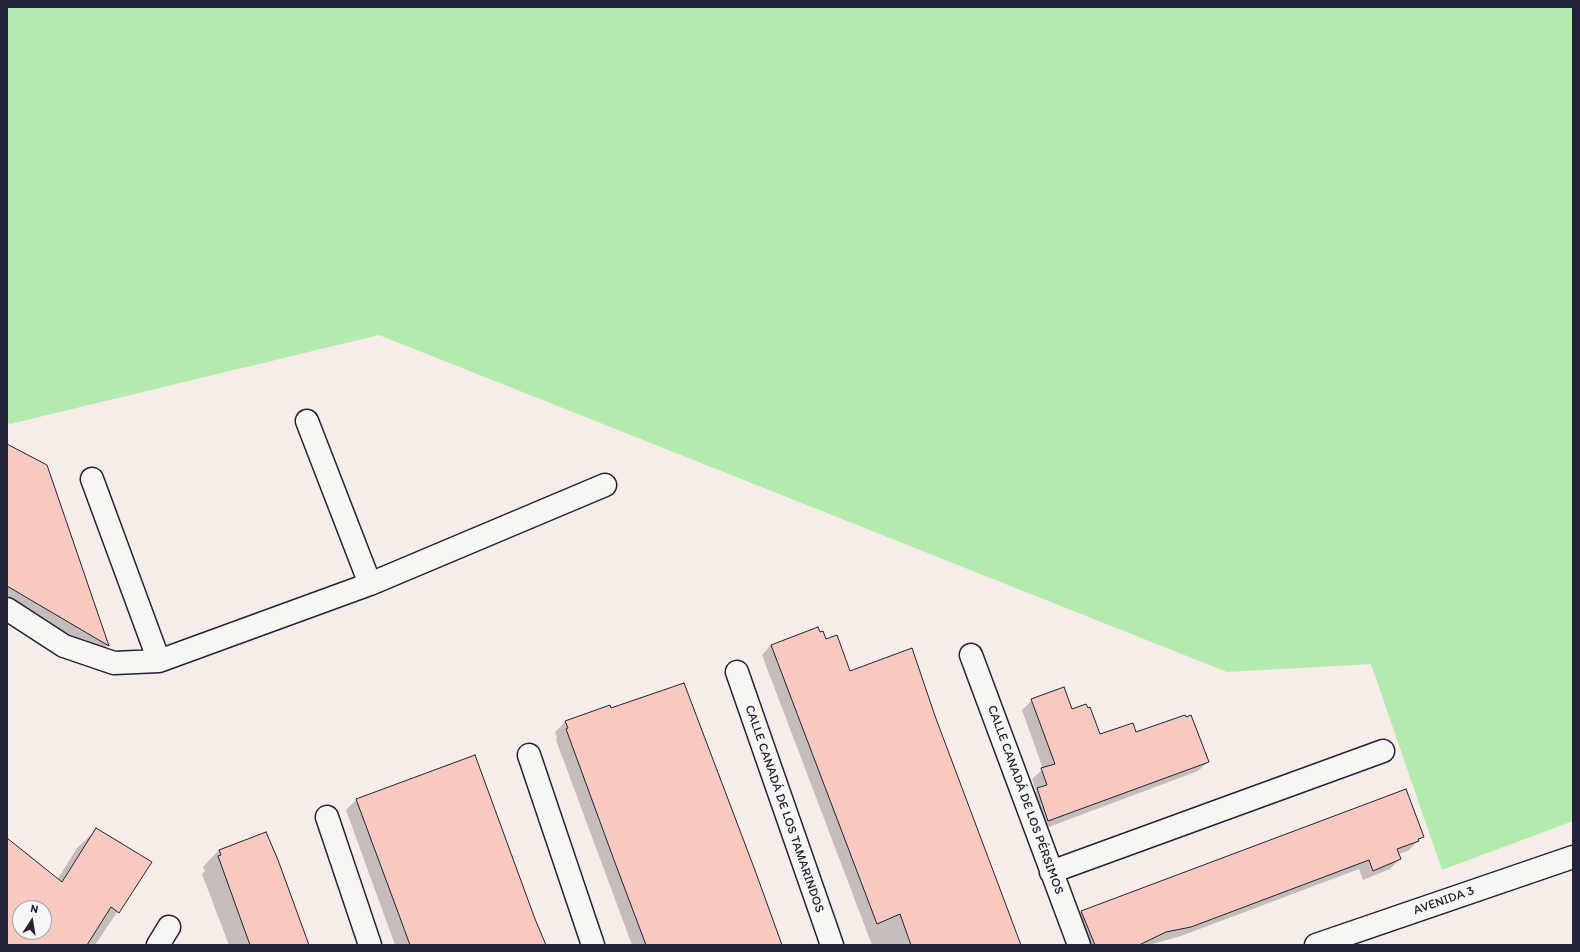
<!DOCTYPE html>
<html>
<head>
<meta charset="utf-8">
<style>
	body { margin:0 }
	#map { position:relative; width:1580px; height:952px; overflow:hidden; background:#f6ede8; font-family:Itim,sans-serif }
	canvas { display:block }
	.frame { position:absolute; inset:0; border:8px solid #22223b; pointer-events:none }
	.north { position:absolute; left:12px; top:900px; width:40px; height:40px; box-sizing:border-box; background:#f6f6f2; border:1px solid #a1a1a9; border-radius:50%; rotate:12deg; font-size:11px; font-weight:700; line-height:16px; text-align:center; color:#22223b }
	.north::after { content:''; display:block; margin:auto; width:14px; height:18px; background:#22223b; clip-path:polygon(50% 0,100% 100%,50% 72%,0 100%) }
</style>
</head>
<body>
<div id="map">
<canvas width="1580" height="952"></canvas>
<div class="frame"></div>
<div class="north">N</div>
</div>
<script>
const context = document.querySelector('canvas').getContext('2d');
context.lineJoin = 'round';
function paint(path, color) {
  context.fillStyle = color;
  context.fill(path, 'evenodd');
}
function toPath(rows) {
  const path = new Path2D();
  for (const r of rows) {
    path.moveTo(r[0], r[1]);
    for (let i = 2; i < r.length; i += 2) path.lineTo(r[i], r[i + 1]);
  }
  return path;
}
function trace(path, color, width, dash) {
  context.strokeStyle = color;
  context.lineWidth = width;
  context.lineCap = dash ? 'butt' : 'round';
  context.setLineDash(dash || []);
  context.stroke(path);
}
function label(font, color, halo, rows, align = 'center') {
  context.font = font + ' Itim,sans-serif';
  context.lineWidth = 3;
  context.setLineDash([]);
  context.textBaseline = 'middle';
  context.strokeStyle = halo;
  context.fillStyle = color;
  for (const [text, x, y, turn = 0] of rows) {
    context.save();
    context.translate(x, y);
    context.rotate((+turn || 0) * Math.PI / 180);
    context.textAlign = isNaN(turn) ? turn : align;
    if (halo) context.strokeText(text, 0, 0);
    context.fillText(text, 0, 0);
    context.restore();
  }
}
paint(toPath([
	[7,7,1573,7,1573,821,1442,870,1371,664,1227,672,379,335,10,424,7,422]
]), '#b3eaad');
paint(toPath([
	[7,445,46,466,107,646,89,664,7,616],
	[825,641,849,673,935,717,1020,945,872,945,762,655,771,645],
	[1032,700,1072,710,1099,736,1136,734,1208,762,1198,771,1038,831,1028,799,1036,791,1032,779,1043,769,1022,710],
	[609,706,781,945,632,945,556,740,557,738,555,732,565,722],
	[474,756,544,945,395,945,346,810,356,800],
	[1405,790,1422,837,1408,851,1398,854,1400,859,1390,869,1363,880,1359,869,1181,936,1149,945,1081,945,1071,922,1081,912],
	[96,830,151,862,95,945,7,945,7,839,57,880,77,848],
	[20,908,44,908,44,932,20,932],
	[219,850,307,945,229,945,202,874,205,871,203,867]
]), '#0003');
const building = toPath([
	[7,444,47,465,109,646,7,586,7,444],
	[818,627,820,632,823,631,826,639,837,635,850,671,912,648,935,716,1021,945,911,945,900,914,877,924,771,645,818,627],
	[684,683,756,873,782,945,646,945,614,860,566,729,568,728,565,721,610,705,611,708,684,683],
	[1064,687,1072,709,1086,704,1088,708,1090,707,1100,734,1133,723,1136,732,1185,715,1186,717,1191,715,1209,762,1048,821,1037,788,1047,785,1041,768,1055,764,1031,699,1064,687],
	[475,755,535,919,546,945,410,945,399,915,356,799,475,755],
	[1406,789,1424,837,1418,839,1419,841,1397,849,1401,859,1373,871,1369,860,1191,927,1166,932,1139,945,1095,945,1081,911,1406,789],
	[96,828,152,862,119,913,111,907,87,945,7,945,7,838,62,882,96,828],
	[20,908,44,908,44,932,20,932,20,908],
	[266,832,278,860,309,945,250,945,218,856,221,855,219,850,266,832]
]);
paint(building, '#f8c9be');
trace(building, '#22223b', 1);
const street = toPath([
	[307,421,370,584],
	[92,479,159,661],
	[7,609,64,646,114,663,159,661,370,584,605,485],
	[971,655,1079,945],
	[737,672,832,945],
	[529,755,593,945],
	[327,817,370,945],
	[1051,872,1383,751],
	[158,945,169,927]
]);
const secondary = toPath([
	[1316,945,1573,857]
]);
trace(street, '#22223b', 25);
trace(secondary, '#22223b', 25);
trace(street, '#f6f6f2', 22);
trace(secondary, '#f6f6f2', 22);
label('13px', '#22223b', '#f6f6f2', [
	["CALLE CANADÁ DE LOS PÉRSIMOS",1025,800,70],
	["CALLE CANADÁ DE LOS TAMARINDOS",784,809,71],
	["AVENIDA 3",1444,901,-19]
]);
</script>
</body>
</html>
